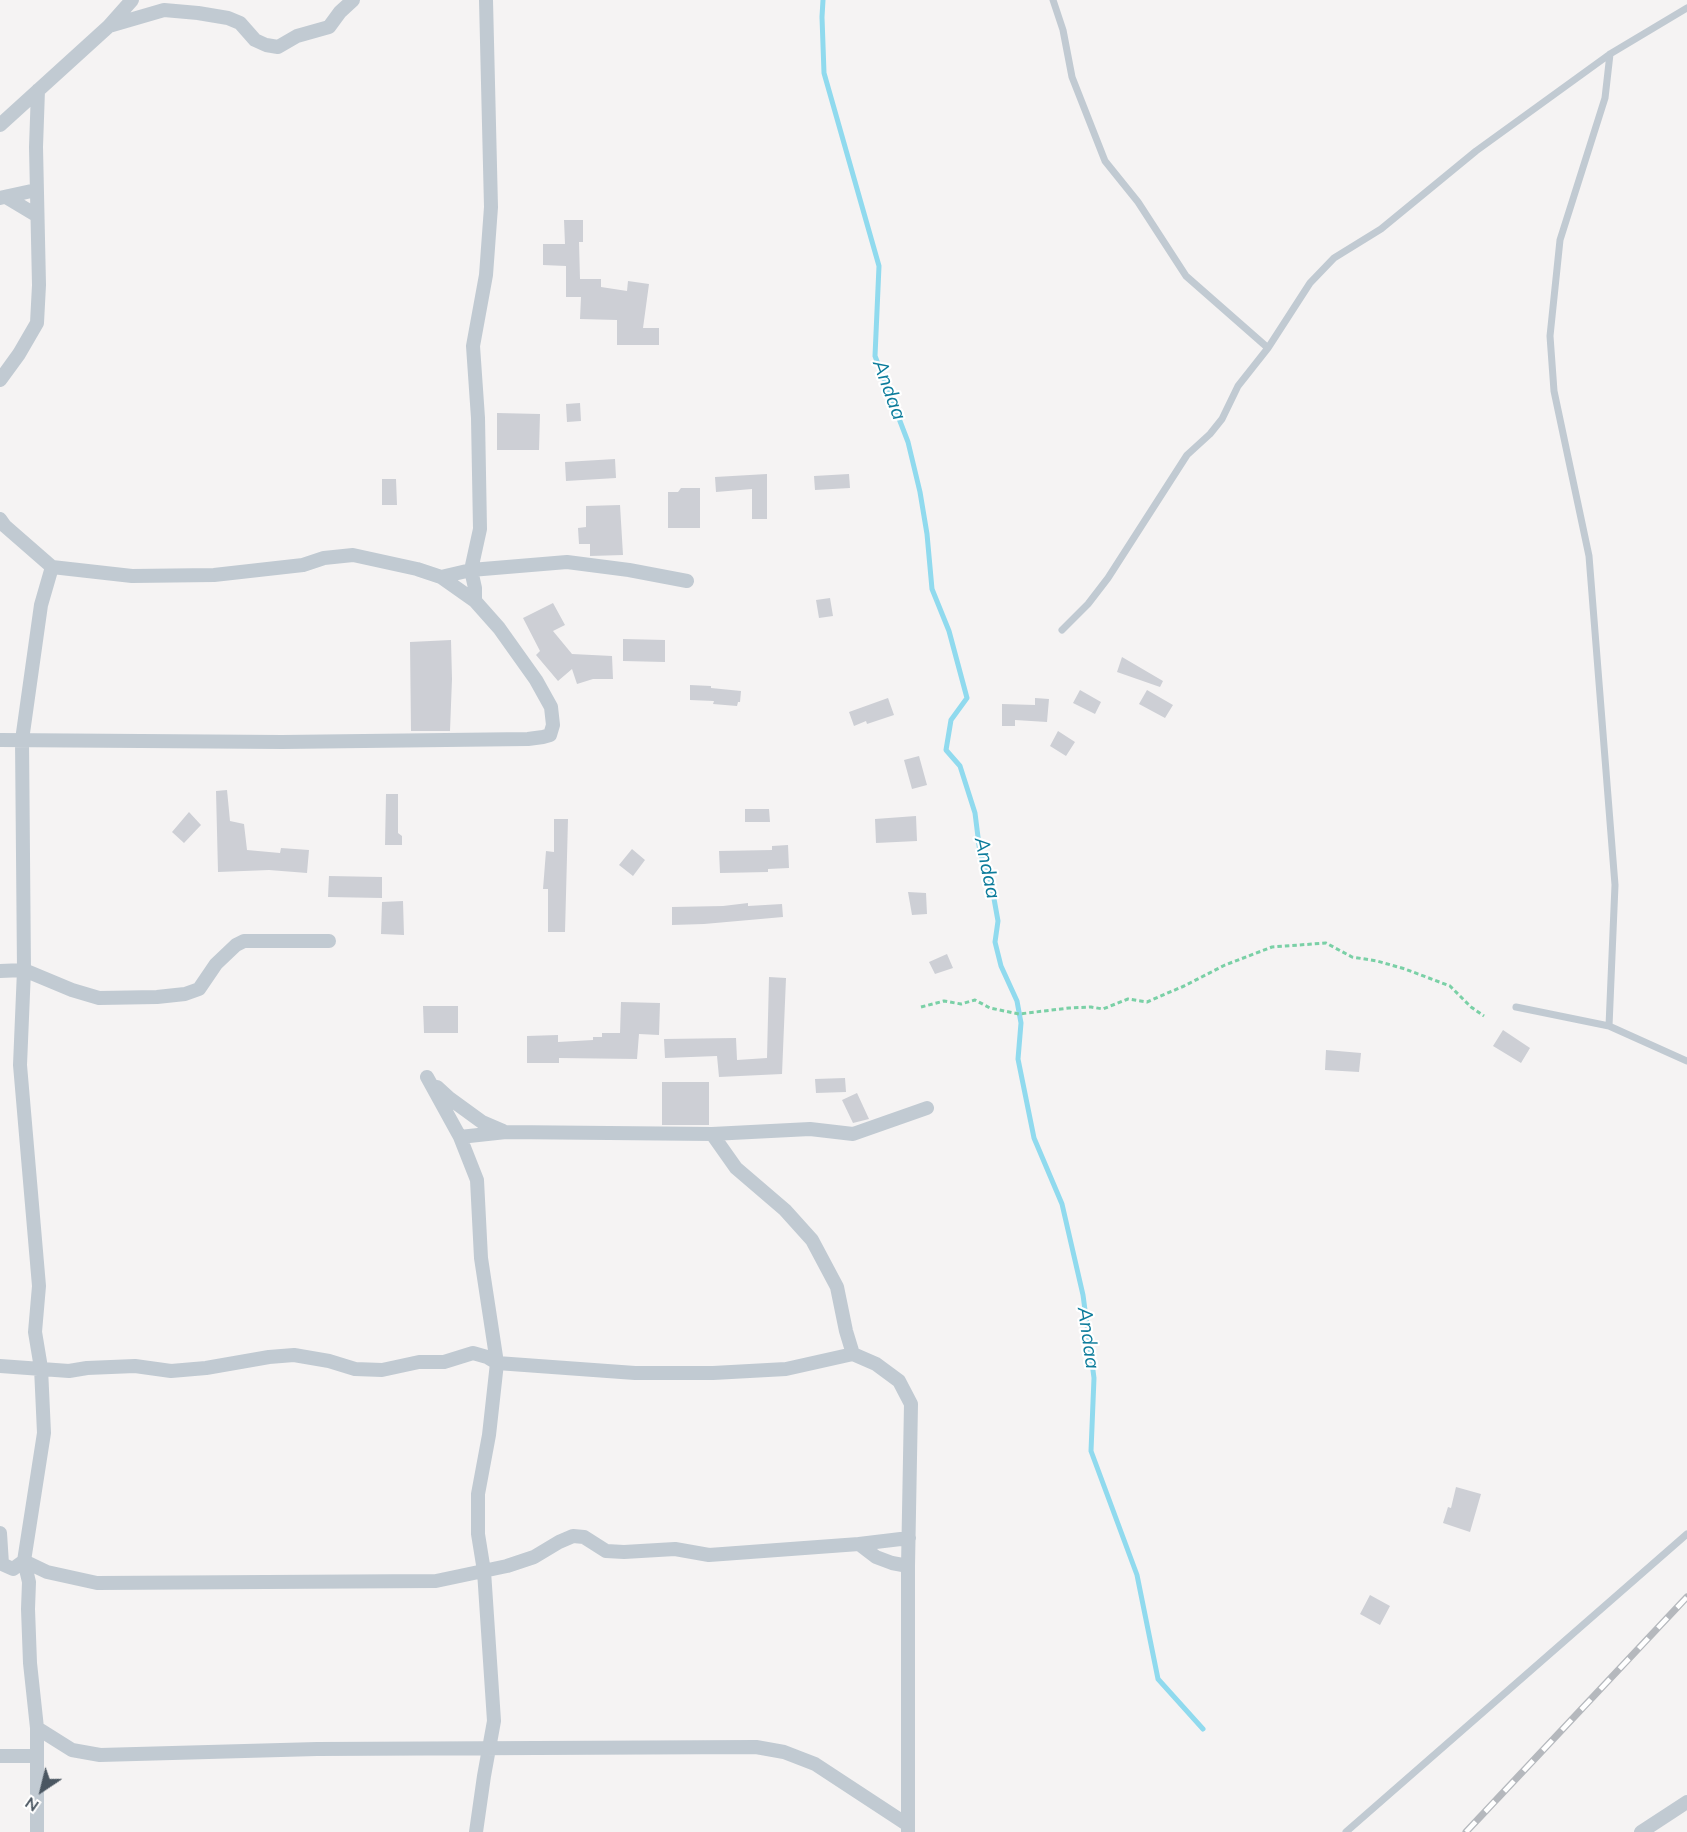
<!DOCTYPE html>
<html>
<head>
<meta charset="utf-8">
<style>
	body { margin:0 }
	#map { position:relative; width:1687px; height:1832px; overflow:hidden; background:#f5f3f3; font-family:Mulish,sans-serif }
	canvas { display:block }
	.north { position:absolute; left:12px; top:1760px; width:60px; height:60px; -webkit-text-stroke:4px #fff; paint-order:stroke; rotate:215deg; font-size:16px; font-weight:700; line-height:24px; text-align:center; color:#4a5661 }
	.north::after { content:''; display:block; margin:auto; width:21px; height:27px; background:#4a5661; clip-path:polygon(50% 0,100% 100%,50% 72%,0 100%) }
</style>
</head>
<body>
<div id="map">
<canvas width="1687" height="1832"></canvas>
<div class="north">N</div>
</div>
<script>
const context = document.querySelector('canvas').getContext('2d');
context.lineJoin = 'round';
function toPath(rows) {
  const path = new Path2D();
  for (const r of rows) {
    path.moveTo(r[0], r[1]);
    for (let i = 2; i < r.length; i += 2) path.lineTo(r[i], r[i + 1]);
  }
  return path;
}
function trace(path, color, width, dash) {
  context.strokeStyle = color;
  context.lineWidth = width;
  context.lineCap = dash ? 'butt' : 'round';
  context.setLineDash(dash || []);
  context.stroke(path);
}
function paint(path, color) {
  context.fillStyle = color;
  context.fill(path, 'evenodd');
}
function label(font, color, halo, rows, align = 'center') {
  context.font = font + ' Mulish,sans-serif';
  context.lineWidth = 4.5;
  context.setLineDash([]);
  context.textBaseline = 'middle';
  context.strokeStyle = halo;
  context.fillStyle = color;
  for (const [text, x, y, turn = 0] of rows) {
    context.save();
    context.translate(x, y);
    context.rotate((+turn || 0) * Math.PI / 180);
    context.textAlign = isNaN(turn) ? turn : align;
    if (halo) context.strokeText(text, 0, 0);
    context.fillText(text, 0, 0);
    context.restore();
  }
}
trace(toPath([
	[823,0,822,17,824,73,879,266,875,356,908,442,920,492,927,534,932,589,949,631,967,698,951,720,946,750,960,766,975,813,980,853,991,882,998,921,995,942,1001,966,1017,1001,1021,1023,1018,1059,1034,1138,1062,1204,1083,1295,1094,1378,1091,1451,1137,1575,1158,1679,1203,1729]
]), '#90daee', 5);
paint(toPath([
	[564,220,583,220,583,242,579,242,580,279,601,279,601,287,627,291,628,281,649,284,643,328,659,328,659,345,617,345,617,320,580,319,581,297,566,297,566,266,543,265,543,244,565,244],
	[580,403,581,421,567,422,566,404],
	[497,413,540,414,539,450,497,450],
	[615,459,616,478,566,481,565,462],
	[767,474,767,519,752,519,752,489,716,492,715,477],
	[849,474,850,488,815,490,814,476],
	[382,479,396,479,397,505,382,505],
	[681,488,700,488,700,528,668,528,668,492,678,492],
	[620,505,623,555,590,556,590,544,579,544,578,528,586,527,586,506],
	[830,598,833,616,819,618,816,600],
	[553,603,565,625,553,631,572,654,612,656,613,679,593,679,577,684,572,669,558,681,536,655,540,651,523,618],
	[623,639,665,640,665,662,623,661],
	[451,640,452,679,450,731,411,731,410,642],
	[1122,657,1163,681,1160,687,1117,672],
	[690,685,711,686,711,688,741,691,740,702,738,702,737,706,713,704,714,701,690,700],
	[1080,690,1101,702,1095,714,1073,703],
	[1147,690,1173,705,1165,718,1139,704],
	[888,698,894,715,867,724,866,721,854,726,849,712],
	[1035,698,1049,699,1047,722,1015,720,1015,726,1002,726,1002,704,1035,705],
	[1058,731,1075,742,1066,756,1050,746],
	[919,756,927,785,912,789,904,760],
	[227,790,230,821,244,824,247,850,280,853,281,848,309,850,307,873,269,870,218,872,216,791],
	[386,794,398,794,398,833,402,836,402,845,385,845],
	[745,809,769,809,770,822,745,822],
	[189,812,201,825,184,843,172,832],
	[916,816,917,841,876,843,875,819],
	[554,819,568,819,565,932,548,932,548,889,543,889,546,851,554,852],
	[788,845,789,868,768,869,768,872,720,873,719,851,772,850,772,846],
	[632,849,645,860,633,876,619,865],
	[329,876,382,877,382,898,328,897],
	[908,892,926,893,927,914,912,915],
	[403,901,404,935,381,934,382,902],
	[748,903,748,906,782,904,783,917,704,924,672,925,672,907,723,906],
	[947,954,953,968,935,974,929,962],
	[769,977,786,978,782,1074,719,1077,717,1056,665,1058,664,1039,736,1038,737,1060,767,1058],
	[621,1002,660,1003,659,1035,639,1034,637,1059,559,1058,559,1063,527,1063,527,1036,558,1035,558,1042,593,1040,593,1037,602,1037,602,1033,620,1033],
	[423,1006,458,1006,458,1033,424,1033],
	[1503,1030,1530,1048,1521,1063,1493,1046],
	[1326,1050,1361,1053,1359,1072,1325,1070],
	[845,1078,846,1092,816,1093,815,1079],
	[662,1082,709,1082,709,1125,662,1125],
	[857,1093,869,1119,853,1123,842,1100],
	[1456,1487,1481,1494,1470,1532,1443,1523,1448,1507,1451,1508],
	[1370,1595,1390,1606,1380,1625,1360,1614]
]), '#cdcfd5');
trace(toPath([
	[921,1007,944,1001,961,1004,975,1000,990,1008,1019,1014,1069,1008,1091,1007,1103,1009,1128,999,1147,1002,1184,986,1225,965,1272,947,1326,943,1352,957,1377,961,1405,969,1450,986,1471,1007,1484,1016]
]), '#7ad0a6', 3, [4.5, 3]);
trace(toPath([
	[1053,0,1063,30,1072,77,1105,161,1138,202,1186,276,1268,348],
	[1062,630,1088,604,1108,578,1187,455,1210,434,1222,419,1238,386,1268,348,1310,283,1334,258,1381,229,1476,151,1610,54,1687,8],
	[1516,1007,1609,1026,1687,1061],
	[1609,1026,1615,885,1589,556,1554,391,1550,336,1560,240,1605,98,1610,54],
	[1346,1832,1687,1534]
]), '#c1cad2', 7);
trace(toPath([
	[109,26,164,10,198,13,228,18,240,23,255,40,266,45,278,47,297,36,329,27,340,12,353,0],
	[0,125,109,26,132,0],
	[6,197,36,215],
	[0,198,36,190],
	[0,380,19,354,37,323,39,285,36,147,38,90],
	[0,519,5,526,52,567,132,576,214,575,303,565,324,558,353,555,417,569,441,577,475,601,499,628,536,680,551,707,553,725,550,735,543,737,528,739,282,742,0,740],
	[441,577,471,570,567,562,629,570,687,581],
	[475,601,475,588,471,570,480,529,478,418,473,346,486,275,491,207,486,0],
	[0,971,24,970,72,990,99,998,157,997,185,994,199,989,216,964,236,945,244,941,329,941],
	[427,1077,460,1137,477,1180,481,1258,497,1363,489,1435,478,1494,478,1534,484,1571,494,1721,484,1776,476,1832],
	[437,1087,449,1098,482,1122,503,1131],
	[712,1134,736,1168,785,1210,812,1240,837,1287,846,1331,853,1354],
	[460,1137,506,1132,712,1134,810,1129,853,1134,927,1108],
	[0,1366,69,1371,87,1368,135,1366,171,1371,206,1368,269,1357,294,1355,329,1361,355,1369,382,1370,419,1362,444,1362,473,1353,487,1357,497,1363,635,1373,713,1373,786,1369,853,1354,876,1364,899,1381,911,1404,908,1566,908,1832],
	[0,1533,2,1564,13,1569,24,1561],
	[859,1544,876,1557,892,1563,908,1566],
	[24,1561,47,1572,97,1583,436,1581,507,1566,534,1557,559,1542,573,1536,584,1537,606,1551,624,1552,675,1549,709,1555,859,1544,909,1538],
	[37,1728,72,1750,100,1755,317,1749,756,1747,784,1752,815,1764,908,1825],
	[0,1756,37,1756],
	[37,1832,37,1728,30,1663,28,1609,29,1582,24,1561,44,1433,41,1368,35,1332,39,1286,20,1065,24,970,22,740,41,605,52,567],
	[1641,1832,1687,1802]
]), '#c1cad2', 14);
const rail = toPath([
	[1466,1832,1687,1597]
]);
trace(rail, '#b5b8bd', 7);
trace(rail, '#fff', 4.5, [14]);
label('italic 20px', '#0c7c9b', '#fff', [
	["Andaa",889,390,70],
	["Andaa",987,868,78],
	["Andaa",1088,1338,82]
]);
</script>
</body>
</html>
